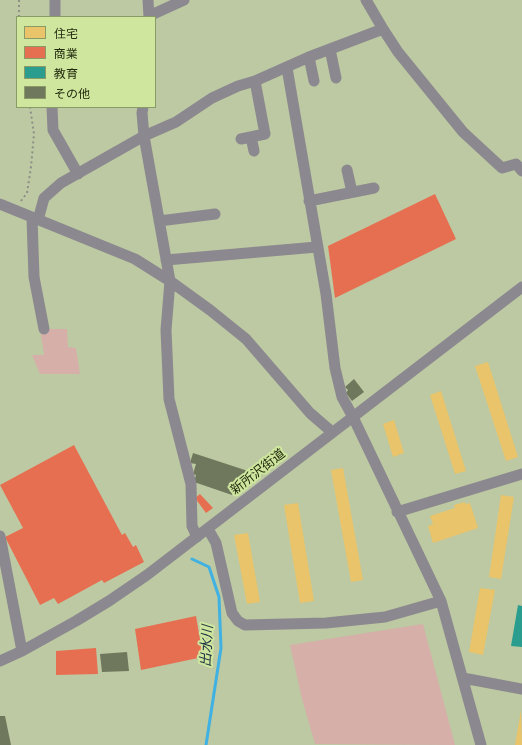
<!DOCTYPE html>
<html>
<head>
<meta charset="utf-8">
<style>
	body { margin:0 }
	#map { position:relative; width:522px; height:745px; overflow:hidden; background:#bcc9a2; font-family:"Work Sans","Noto Sans JP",sans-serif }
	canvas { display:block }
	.legend { position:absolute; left:16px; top:16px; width:140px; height:92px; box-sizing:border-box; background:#cfe69f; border:1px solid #8a9b65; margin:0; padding:5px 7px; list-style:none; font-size:12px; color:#232b0e }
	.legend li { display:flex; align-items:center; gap:8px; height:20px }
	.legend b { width:20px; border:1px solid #8a9b65 }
</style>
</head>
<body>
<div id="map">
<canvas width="522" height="745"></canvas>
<ul class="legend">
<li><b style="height:11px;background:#e9c46a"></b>住宅</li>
<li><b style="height:11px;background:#e76f51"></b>商業</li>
<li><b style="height:11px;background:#2a9d8f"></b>教育</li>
<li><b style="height:11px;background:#6f785c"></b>その他</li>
</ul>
</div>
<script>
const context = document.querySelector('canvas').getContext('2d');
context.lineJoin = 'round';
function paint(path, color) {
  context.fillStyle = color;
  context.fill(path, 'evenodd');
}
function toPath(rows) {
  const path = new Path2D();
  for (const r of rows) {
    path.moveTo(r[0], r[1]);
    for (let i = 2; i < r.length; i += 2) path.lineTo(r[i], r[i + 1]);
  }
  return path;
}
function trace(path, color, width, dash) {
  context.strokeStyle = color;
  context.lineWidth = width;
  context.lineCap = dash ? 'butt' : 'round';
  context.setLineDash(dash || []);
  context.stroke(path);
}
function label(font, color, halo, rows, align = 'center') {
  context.font = font + ' "Work Sans","Noto Sans JP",sans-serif';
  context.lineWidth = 4;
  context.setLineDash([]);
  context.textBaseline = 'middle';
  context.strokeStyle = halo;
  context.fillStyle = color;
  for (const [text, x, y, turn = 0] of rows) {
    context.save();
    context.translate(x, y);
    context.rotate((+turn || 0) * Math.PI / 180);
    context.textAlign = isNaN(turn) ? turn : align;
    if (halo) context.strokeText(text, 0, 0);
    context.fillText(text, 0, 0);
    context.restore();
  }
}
paint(toPath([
	[40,329,67,329,68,347,76,348,80,374,40,374,32,355,44,355],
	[423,624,455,745,315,744,302,699,290,645]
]), '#d6afa9');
paint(toPath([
	[488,362,518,457,506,461,475,366],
	[441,391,466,471,455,474,430,395],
	[394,420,404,453,393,457,383,424],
	[343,468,363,580,351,582,331,470],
	[501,495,514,497,501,579,489,577],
	[465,502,465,504,470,503,478,528,433,543,428,526,433,524,430,516,455,508,454,505],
	[298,503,314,601,300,603,284,505],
	[248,533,260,602,247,604,234,535],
	[480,588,495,590,483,655,469,652],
	[521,710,522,745,515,745]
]), '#e9c46a');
paint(toPath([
	[435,194,456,239,335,298,328,246],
	[74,445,122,535,125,533,133,547,136,545,144,562,104,583,102,580,58,604,54,598,40,605,5,537,23,528,0,485],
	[200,494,213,508,206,513,195,498],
	[196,616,203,657,141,670,135,629],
	[96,648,98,674,56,675,56,651]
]), '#e76f51');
paint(toPath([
	[518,605,522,606,522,647,511,646]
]), '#2a9d8f');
trace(toPath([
	[192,559,209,567,219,597,221,648,206,745]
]), '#3fb1e2', 3);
paint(toPath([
	[354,379,364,392,352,401,346,393,348,390,345,387],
	[193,453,248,471,244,484,241,482,239,488,234,486,232,495,194,482,196,475,193,474,196,464,190,463],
	[127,652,129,671,102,672,100,654],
	[0,716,5,716,11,745,0,745]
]), '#6f785c');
trace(toPath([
	[19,0,19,17],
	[21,201,27,193,31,167,34,134,30,107]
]), '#8d8f87', 2, [2, 3]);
trace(toPath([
	[55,0,55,17],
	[148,0,149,17],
	[366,0,383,29,398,52,463,132,502,168,516,164,522,171],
	[149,16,184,0],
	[330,49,336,78],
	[309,57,314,81],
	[287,68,326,294,335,368,342,397,353,417,441,601,481,745],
	[52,107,53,130,78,174],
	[143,107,142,113,144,136,170,281,166,330,169,399,191,484,192,526,197,537],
	[251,137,254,151],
	[241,139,265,134,255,81],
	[347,170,352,192],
	[309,201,374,188],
	[0,204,135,259,170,281,210,310,246,339,310,413,332,432],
	[32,218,34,277,44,329],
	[38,220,44,198,61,183,144,136,176,122,212,98,238,86,255,81,309,57,383,29],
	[159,221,215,214],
	[166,260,317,247],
	[397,512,522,474],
	[208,529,216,543,232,613,238,621,245,625,326,623,385,617,441,601],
	[0,536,22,651],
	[0,661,22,651,76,621,109,601,147,575,522,287],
	[463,678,522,689]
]), '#8c888f', 11);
label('13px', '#232b0e', '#cfe69f', [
	["新所沢街道",258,472,-38]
]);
label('italic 14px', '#1d3242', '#cfe69f', [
	["出水川",207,646,-87]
]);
</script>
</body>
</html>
